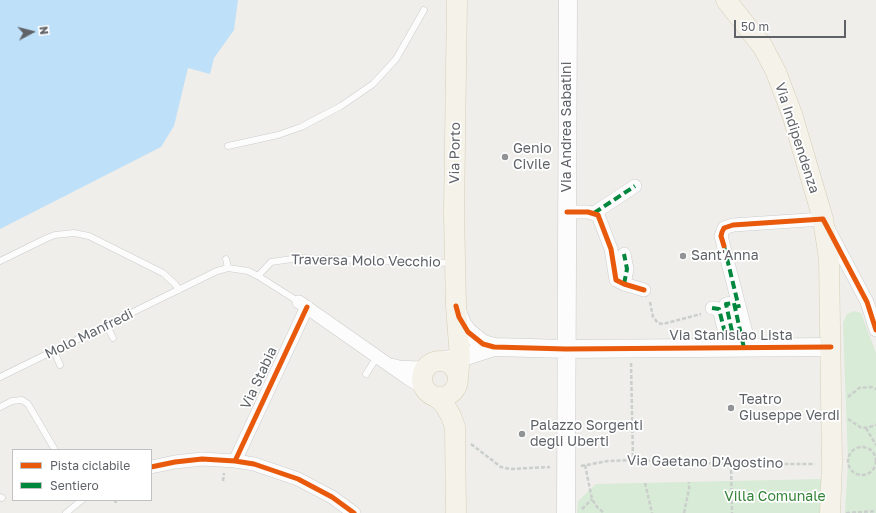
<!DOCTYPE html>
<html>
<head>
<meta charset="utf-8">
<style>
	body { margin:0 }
	#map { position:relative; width:876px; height:513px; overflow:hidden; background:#efeeea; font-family:"Golos Text",sans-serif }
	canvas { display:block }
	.legend { position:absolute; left:12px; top:449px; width:140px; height:52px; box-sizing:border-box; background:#fff; border:1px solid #bfc1c3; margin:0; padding:5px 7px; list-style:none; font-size:12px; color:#5f6368 }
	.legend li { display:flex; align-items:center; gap:8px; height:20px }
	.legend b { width:20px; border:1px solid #bfc1c3 }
	.north { position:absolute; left:12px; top:12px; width:40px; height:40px; -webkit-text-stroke:3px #fff; paint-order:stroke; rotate:83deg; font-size:11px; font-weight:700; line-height:16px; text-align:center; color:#5f6368 }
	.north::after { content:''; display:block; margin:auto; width:14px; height:18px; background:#5f6368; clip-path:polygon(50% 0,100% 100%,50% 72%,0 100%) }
	.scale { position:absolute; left:734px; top:20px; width:112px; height:18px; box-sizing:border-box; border:2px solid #5f6368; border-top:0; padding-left:5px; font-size:12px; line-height:14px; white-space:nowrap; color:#5f6368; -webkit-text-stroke:3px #fff; paint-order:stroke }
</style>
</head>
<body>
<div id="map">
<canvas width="876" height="513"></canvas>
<ul class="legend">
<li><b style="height:5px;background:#e8590c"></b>Pista ciclabile</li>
<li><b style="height:5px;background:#00873e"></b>Sentiero</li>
</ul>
<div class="north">N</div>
<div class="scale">50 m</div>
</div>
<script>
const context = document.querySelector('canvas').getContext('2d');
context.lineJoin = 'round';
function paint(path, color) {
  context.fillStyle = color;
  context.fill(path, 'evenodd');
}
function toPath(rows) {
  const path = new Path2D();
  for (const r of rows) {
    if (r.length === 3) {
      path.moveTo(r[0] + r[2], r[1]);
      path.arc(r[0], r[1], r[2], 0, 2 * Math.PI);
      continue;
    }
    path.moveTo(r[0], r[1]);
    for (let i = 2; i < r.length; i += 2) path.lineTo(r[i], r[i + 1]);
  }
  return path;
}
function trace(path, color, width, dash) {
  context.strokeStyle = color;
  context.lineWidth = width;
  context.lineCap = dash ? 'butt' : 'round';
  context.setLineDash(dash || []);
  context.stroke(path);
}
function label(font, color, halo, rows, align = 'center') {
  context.font = font + ' "Golos Text",sans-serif';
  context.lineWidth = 3.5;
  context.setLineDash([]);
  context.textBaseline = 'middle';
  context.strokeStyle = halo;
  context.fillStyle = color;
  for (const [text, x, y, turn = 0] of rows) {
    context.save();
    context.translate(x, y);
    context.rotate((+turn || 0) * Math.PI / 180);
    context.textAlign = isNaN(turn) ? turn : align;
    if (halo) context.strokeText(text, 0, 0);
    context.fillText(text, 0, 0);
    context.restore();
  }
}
paint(toPath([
	[854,311,861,313,876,353,876,513,845,513,848,462,843,323,847,314],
	[821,479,820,513,577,513,578,501,596,484]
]), '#d8ebd6');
paint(toPath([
	[0,0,238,0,234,30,214,58,210,74,188,68,174,126,161,147,0,229]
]), '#bfe0f9');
const lane = toPath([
	[228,146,278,135,301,127,341,106,373,84,396,59,424,10],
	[226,259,228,268],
	[0,261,47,238,55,235,74,233,89,236,163,273,175,284,179,290],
	[258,276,271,262,299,258,452,263],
	[107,326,113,338],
	[54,351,60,365],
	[366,374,377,357],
	[0,377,217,271,228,268,248,271,258,276,299,302],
	[0,407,12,401,22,400,28,404,55,450],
	[0,497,2,498],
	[66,513,82,500]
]);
const street = toPath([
	[567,212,588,212,598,215,611,249,616,280,624,284,644,290],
	[594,213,635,186],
	[624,284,627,269,624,254],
	[299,302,409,379,425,388],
	[712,308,719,309,726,337,733,336,726,304,734,303,737,315],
	[750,348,721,236,724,228,733,225,823,219,867,302,876,330],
	[391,365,399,367,418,368,429,365],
	[235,461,307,307],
	[151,467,175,462,202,459,235,461,254,464,298,479,332,497,354,513]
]);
const secondary = toPath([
	[457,311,462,324,468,332,483,344,494,347,566,349,831,347],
	[441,361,460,358,494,347],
	[566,513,568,0]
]);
const primary = toPath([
	[457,0,454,213,456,306,460,358,458,376],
	[726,0,763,47,776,72,792,114,823,219,829,259,832,463,830,513],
	[440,379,18],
	[435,396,444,404,451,416,455,427,456,513]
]);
trace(lane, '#cbcccc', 7);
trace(street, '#cbcccc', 14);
trace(secondary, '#cacacb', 19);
trace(primary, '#d7ceb8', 21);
trace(toPath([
	[650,302,653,317,658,323,663,324,701,314],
	[631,363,633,460],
	[848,397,859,388,871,387,876,389],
	[848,419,860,427,866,428,876,425],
	[866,428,876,445],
	[471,444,501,467,510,469,550,467],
	[862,461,14],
	[731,464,732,513],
	[585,465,592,499,597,507,604,513],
	[581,466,608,461,633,460,731,464,815,464],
	[223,481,224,473],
	[645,483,652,513],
	[115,500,116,503],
	[582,509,592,499],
	[684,513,689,489,689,482],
	[846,513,876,511]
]), '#cacfcc', 2.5, [4, 2]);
trace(lane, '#fdfcfc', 6);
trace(street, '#fdfcfc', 13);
trace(secondary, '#fdfcfc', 18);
trace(primary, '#f4f2e9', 20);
trace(toPath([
	[594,213,635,186],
	[724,246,739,308],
	[624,284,627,269,624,254],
	[712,308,719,309,726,337,733,336,726,304,734,303,744,348]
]), '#00873e', 4, [8, 4]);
trace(toPath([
	[567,212,588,212,598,215,611,249,616,280,624,284,644,290],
	[724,246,721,236,722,232,724,228,733,225,823,219,867,302,876,330],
	[456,306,459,317,468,332,483,344,494,347,566,349,831,347],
	[235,461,307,307],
	[151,467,175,462,202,459,235,461,254,464,298,479,332,497,354,513]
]), '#e8590c', 5);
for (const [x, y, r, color] of [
	[505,157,4,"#919496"],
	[683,256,4,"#919496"],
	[731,408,4,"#919496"],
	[522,434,4,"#919496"]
]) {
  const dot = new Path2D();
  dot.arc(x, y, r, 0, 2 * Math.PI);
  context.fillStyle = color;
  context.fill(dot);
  trace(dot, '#fff', 1.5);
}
label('14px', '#5f6368', '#fff', [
	["Via Andrea Sabatini",567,127,-90],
	["Via Indipendenza",797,138,72],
	["Via Porto",455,153,-89],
	["Traversa Molo Vecchio",366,261,1],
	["Molo Manfredi",89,334,-26],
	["Via Stanislao Lista",731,336],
	["Via Stabia",259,378,-65],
	["Via Gaetano D'Agostino",705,462,1]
]);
label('14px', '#5f6368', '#fff', [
	["Genio",513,149],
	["Civile",513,165],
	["Sant'Anna",691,256],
	["Teatro",739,400],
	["Giuseppe Verdi",739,416],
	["Palazzo Sorgenti",530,426],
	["degli Uberti",530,442]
], 'left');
label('14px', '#348238', '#fff', [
	["Villa Comunale",775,497]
]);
</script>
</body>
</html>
